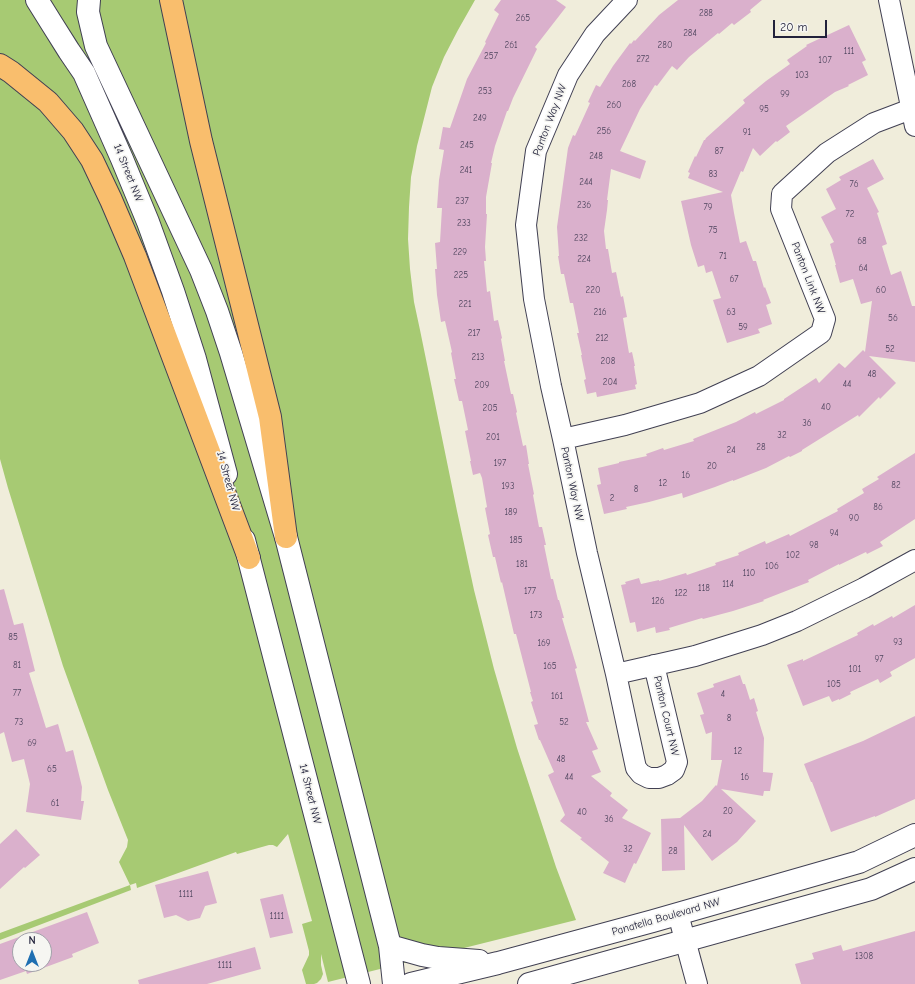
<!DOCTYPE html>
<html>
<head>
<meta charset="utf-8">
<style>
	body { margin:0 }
	#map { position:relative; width:915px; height:984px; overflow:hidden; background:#f0eddb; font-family:"Comic Neue",sans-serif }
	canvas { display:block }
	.north { position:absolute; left:12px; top:932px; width:40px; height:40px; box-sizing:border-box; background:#f6f6f2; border:1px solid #a1a1a9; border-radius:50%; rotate:0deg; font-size:11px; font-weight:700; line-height:16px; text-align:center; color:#22223b }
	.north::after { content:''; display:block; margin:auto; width:14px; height:18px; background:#1f6fb2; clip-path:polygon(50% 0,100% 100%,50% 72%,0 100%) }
	.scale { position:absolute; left:773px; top:20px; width:54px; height:18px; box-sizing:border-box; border:2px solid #22223b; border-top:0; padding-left:5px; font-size:12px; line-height:14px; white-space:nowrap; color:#22223b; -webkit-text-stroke:3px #f6f6f2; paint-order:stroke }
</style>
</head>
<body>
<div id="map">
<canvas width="915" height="984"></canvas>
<div class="north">N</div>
<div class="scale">20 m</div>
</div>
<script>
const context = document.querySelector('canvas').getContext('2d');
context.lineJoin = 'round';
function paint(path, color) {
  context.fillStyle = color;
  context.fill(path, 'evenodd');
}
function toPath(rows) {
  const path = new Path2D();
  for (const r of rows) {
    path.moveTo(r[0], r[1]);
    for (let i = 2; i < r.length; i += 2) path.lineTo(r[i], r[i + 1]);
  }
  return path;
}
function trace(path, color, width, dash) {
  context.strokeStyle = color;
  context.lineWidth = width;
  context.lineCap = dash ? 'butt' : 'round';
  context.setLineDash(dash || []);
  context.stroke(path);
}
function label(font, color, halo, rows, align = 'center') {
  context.font = font + ' "Comic Neue",sans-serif';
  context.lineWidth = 3.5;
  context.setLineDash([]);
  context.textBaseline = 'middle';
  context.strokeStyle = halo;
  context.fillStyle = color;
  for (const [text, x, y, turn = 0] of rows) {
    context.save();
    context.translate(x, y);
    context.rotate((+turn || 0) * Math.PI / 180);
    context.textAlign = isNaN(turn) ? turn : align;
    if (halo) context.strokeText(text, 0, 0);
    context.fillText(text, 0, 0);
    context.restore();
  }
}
paint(toPath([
	[0,0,475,0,458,30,444,57,432,87,417,146,411,177,409,207,408,239,410,269,414,302,420,330,457,511,474,590,494,669,517,748,556,867,576,920,328,982,321,954,321,965,323,974,321,979,317,983,314,984,306,984,302,970,309,955,309,951,302,924,312,921,288,834,277,847,273,845,269,845,237,854,236,852,137,888,136,883,130,885,131,890,0,940,0,933,130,885,119,862,127,847,128,840,108,790,63,666,8,488,0,459]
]), '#a7ca73');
paint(toPath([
	[501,0,556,0,566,7,535,47,537,49,513,98,508,111,507,111,495,146,491,163,492,163,486,197,486,214,487,214,485,247,486,261,484,261,487,292,490,291,494,321,498,320,502,338,501,339,505,361,504,361,511,394,513,394,517,412,516,413,523,446,526,445,529,464,528,464,534,494,533,495,539,527,542,527,546,545,544,545,551,579,553,579,558,600,559,600,564,618,562,618,577,668,575,669,589,722,586,722,598,749,592,751,601,772,591,776,612,793,610,796,628,810,622,818,651,833,636,864,634,863,625,883,603,873,609,862,580,839,582,838,560,821,565,815,548,775,554,772,540,740,539,740,534,725,538,724,531,702,533,701,530,692,531,692,516,634,514,634,502,582,501,583,495,557,493,557,488,535,490,534,485,508,487,507,482,478,480,473,473,475,470,461,471,461,465,431,468,430,462,401,459,401,454,379,456,379,451,353,452,352,445,321,441,322,437,295,435,269,437,269,435,243,440,242,442,208,437,208,439,180,444,150,439,149,443,127,450,128,467,79,486,43,485,42,499,14,494,10],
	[678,0,762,0,750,10,751,12,734,25,732,23,719,34,718,33,689,57,677,70,672,66,657,86,655,85,640,109,620,151,646,161,640,179,611,169,607,200,608,200,607,210,604,231,606,249,608,249,612,273,616,272,621,297,623,296,627,317,623,318,629,353,632,352,635,366,634,366,637,384,635,385,636,389,597,397,596,392,587,394,584,380,586,379,581,355,582,355,577,333,579,333,573,303,570,303,564,274,561,274,558,256,559,256,557,227,568,148,573,135,575,136,590,103,588,102,596,85,600,87,613,66,630,43,631,44,634,40,635,41,659,15],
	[849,25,866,60,862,62,868,75,848,85,849,86,835,92,786,126,790,132,777,142,776,141,760,156,753,148,743,172,741,171,731,195,734,213,740,243,746,241,753,261,756,261,764,288,765,287,771,303,766,305,772,324,758,329,760,333,727,343,713,300,721,298,712,271,706,273,704,265,698,267,691,245,681,201,723,192,688,178,690,173,688,172,695,156,696,157,704,140,705,140,706,138,745,103,743,100,766,81,790,64,787,60,807,46,806,45],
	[873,159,884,179,867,188,879,212,877,213,887,244,882,246,891,275,901,271,912,306,915,306,915,362,869,356,896,383,880,399,879,397,859,417,858,415,802,450,802,451,790,457,789,456,766,468,733,481,733,480,715,487,683,498,682,493,649,502,626,507,627,509,604,514,597,485,601,484,598,468,619,463,619,462,647,456,646,454,663,448,664,450,694,441,693,439,736,422,755,412,756,414,784,400,784,399,816,378,819,383,839,363,845,368,863,350,865,352,872,301,861,304,853,279,840,283,835,265,836,265,830,244,834,242,821,217,836,209,826,189,841,180,839,177],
	[915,453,915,519,880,542,883,546,867,554,866,552,839,565,839,564,808,580,809,582,763,600,764,601,733,611,703,619,702,618,669,628,670,630,656,633,655,627,637,632,635,622,630,623,621,585,626,584,625,582,639,578,641,584,659,580,659,581,686,573,687,575,716,565,715,563,739,555,738,553,765,541,766,544,789,534,790,536,838,511,837,509,864,493,862,489,879,479,877,477],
	[4,589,14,625,23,623,35,671,29,673,46,728,58,724,66,752,73,750,82,787,81,801,84,801,81,820,26,812,30,784,24,759,12,762,4,732,0,734,0,590],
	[915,605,915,658,890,672,892,676,880,683,878,679,850,692,851,694,839,700,839,699,832,702,829,696,803,706,787,665,803,659,803,661,858,635,857,633,873,624,874,626,892,616,893,618],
	[740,675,743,684,745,684,750,700,754,698,758,711,756,712,764,738,763,772,773,773,770,791,764,791,763,796,721,789,756,821,737,842,712,861,684,825,685,870,662,871,661,819,680,818,702,801,716,785,717,786,722,760,711,760,712,732,706,734,700,715,704,714,697,693,714,687,713,684],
	[915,716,915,799,875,817,875,816,831,832,812,782,811,782,804,764,863,741],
	[16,829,40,855,25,868,24,867,0,889,0,844],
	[208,871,217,903,205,906,200,918,188,921,176,915,164,918,155,885],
	[283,894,293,933,270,938,260,899],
	[87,912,99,943,72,954,73,957,27,974,26,971,0,980,0,944],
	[20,940,44,940,44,964,20,964],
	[915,931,915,984,801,984,795,964,814,959,812,953,841,945,843,951],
	[255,947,261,969,207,984,139,984,138,980]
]), '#dab0cc');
const minor = toPath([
	[627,0,595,34,568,75,536,151,526,225,534,299,551,386,563,439,587,553,616,674,636,768,641,774,649,778,659,778,667,775,674,770,677,762,654,665],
	[889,0,915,126],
	[563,439,625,425,700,403,759,376,821,333,825,319,781,209,782,194,827,153,874,123,911,109],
	[616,674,695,656,762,635,797,621,864,588,915,560],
	[678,914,697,984]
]);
const tertiary = toPath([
	[37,0,52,24,69,51,84,73,122,159,148,222,173,291,195,359,226,474],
	[89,0,88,12,96,46,201,270,217,311,231,353,286,537,390,946,394,984],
	[244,540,359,984],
	[390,946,422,955,438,958,479,961],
	[411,984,498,963,653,921,859,862,915,835],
	[529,984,871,889,915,869]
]);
const motorway = toPath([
	[171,0,201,141,270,417,286,537],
	[0,65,11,72,48,102,73,131,92,160,111,200,135,256,249,558]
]);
trace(minor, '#414053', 22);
trace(tertiary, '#414053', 24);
trace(motorway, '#414053', 24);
trace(minor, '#fff', 20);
trace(tertiary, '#fff', 22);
trace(motorway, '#f9be6d', 22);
label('9px', '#50465f', null, [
	["288",706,13],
	["265",523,18],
	["284",690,33],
	["261",511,45],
	["280",665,45],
	["111",849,51],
	["257",491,56],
	["272",643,59],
	["107",825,60],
	["103",802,75],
	["268",629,84],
	["253",485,91],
	["99",785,94],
	["260",614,105],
	["95",764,109],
	["249",480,118],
	["256",604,131],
	["91",747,132],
	["245",467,145],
	["87",719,151],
	["248",596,156],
	["241",466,170],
	["83",713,174],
	["244",586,182],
	["76",854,184],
	["237",462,201],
	["236",584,205],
	["79",708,207],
	["72",850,214],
	["233",464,223],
	["75",713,230],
	["232",581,238],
	["68",862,241],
	["229",460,252],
	["71",723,256],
	["224",584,259],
	["64",863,268],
	["225",461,275],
	["67",734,279],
	["220",593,290],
	["60",881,290],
	["221",465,304],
	["216",600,312],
	["63",731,312],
	["56",893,318],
	["59",743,327],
	["217",474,333],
	["212",602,338],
	["52",890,349],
	["213",478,357],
	["208",608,361],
	["48",872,374],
	["204",610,382],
	["44",847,384],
	["209",482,385],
	["40",826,407],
	["205",490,408],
	["36",807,423],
	["32",782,435],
	["201",493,437],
	["28",761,447],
	["24",731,450],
	["197",500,463],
	["20",712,466],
	["16",686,475],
	["12",663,483],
	["82",896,485],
	["193",508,486],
	["8",636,489],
	["2",612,498],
	["86",878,507],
	["189",511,512],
	["90",854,518],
	["94",834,533],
	["185",516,540],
	["98",814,545],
	["102",793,555],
	["181",522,564],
	["106",772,566],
	["110",749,573],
	["114",728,584],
	["118",704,588],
	["177",530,591],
	["122",681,593],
	["126",658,601],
	["173",536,615],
	["85",13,637],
	["93",898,642],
	["169",544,643],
	["97",879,659],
	["81",17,665],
	["165",550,666],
	["101",855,669],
	["105",834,684],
	["77",17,693],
	["4",723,694],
	["161",557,696],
	["8",729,718],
	["73",19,722],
	["52",564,722],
	["69",32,743],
	["12",738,751],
	["48",561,759],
	["65",52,769],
	["44",569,777],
	["16",745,777],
	["61",55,803],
	["20",728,811],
	["40",582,812],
	["36",609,819],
	["24",707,834],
	["32",628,849],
	["28",673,851],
	["1111",186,894],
	["1111",277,916],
	["1308",864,956],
	["1111",225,965]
]);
label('11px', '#22223b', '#f6f6f2', [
	["Panton Way NW",550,120,-69],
	["14 Street NW",128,173,68],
	["Panton Link NW",808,278,69],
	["14 Street NW",228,481,75],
	["Panton Way NW",572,484,78],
	["Panton Court NW",666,716,77],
	["14 Street NW",310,794,76],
	["Panatella Boulevard NW",666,917,-16]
]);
</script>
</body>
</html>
